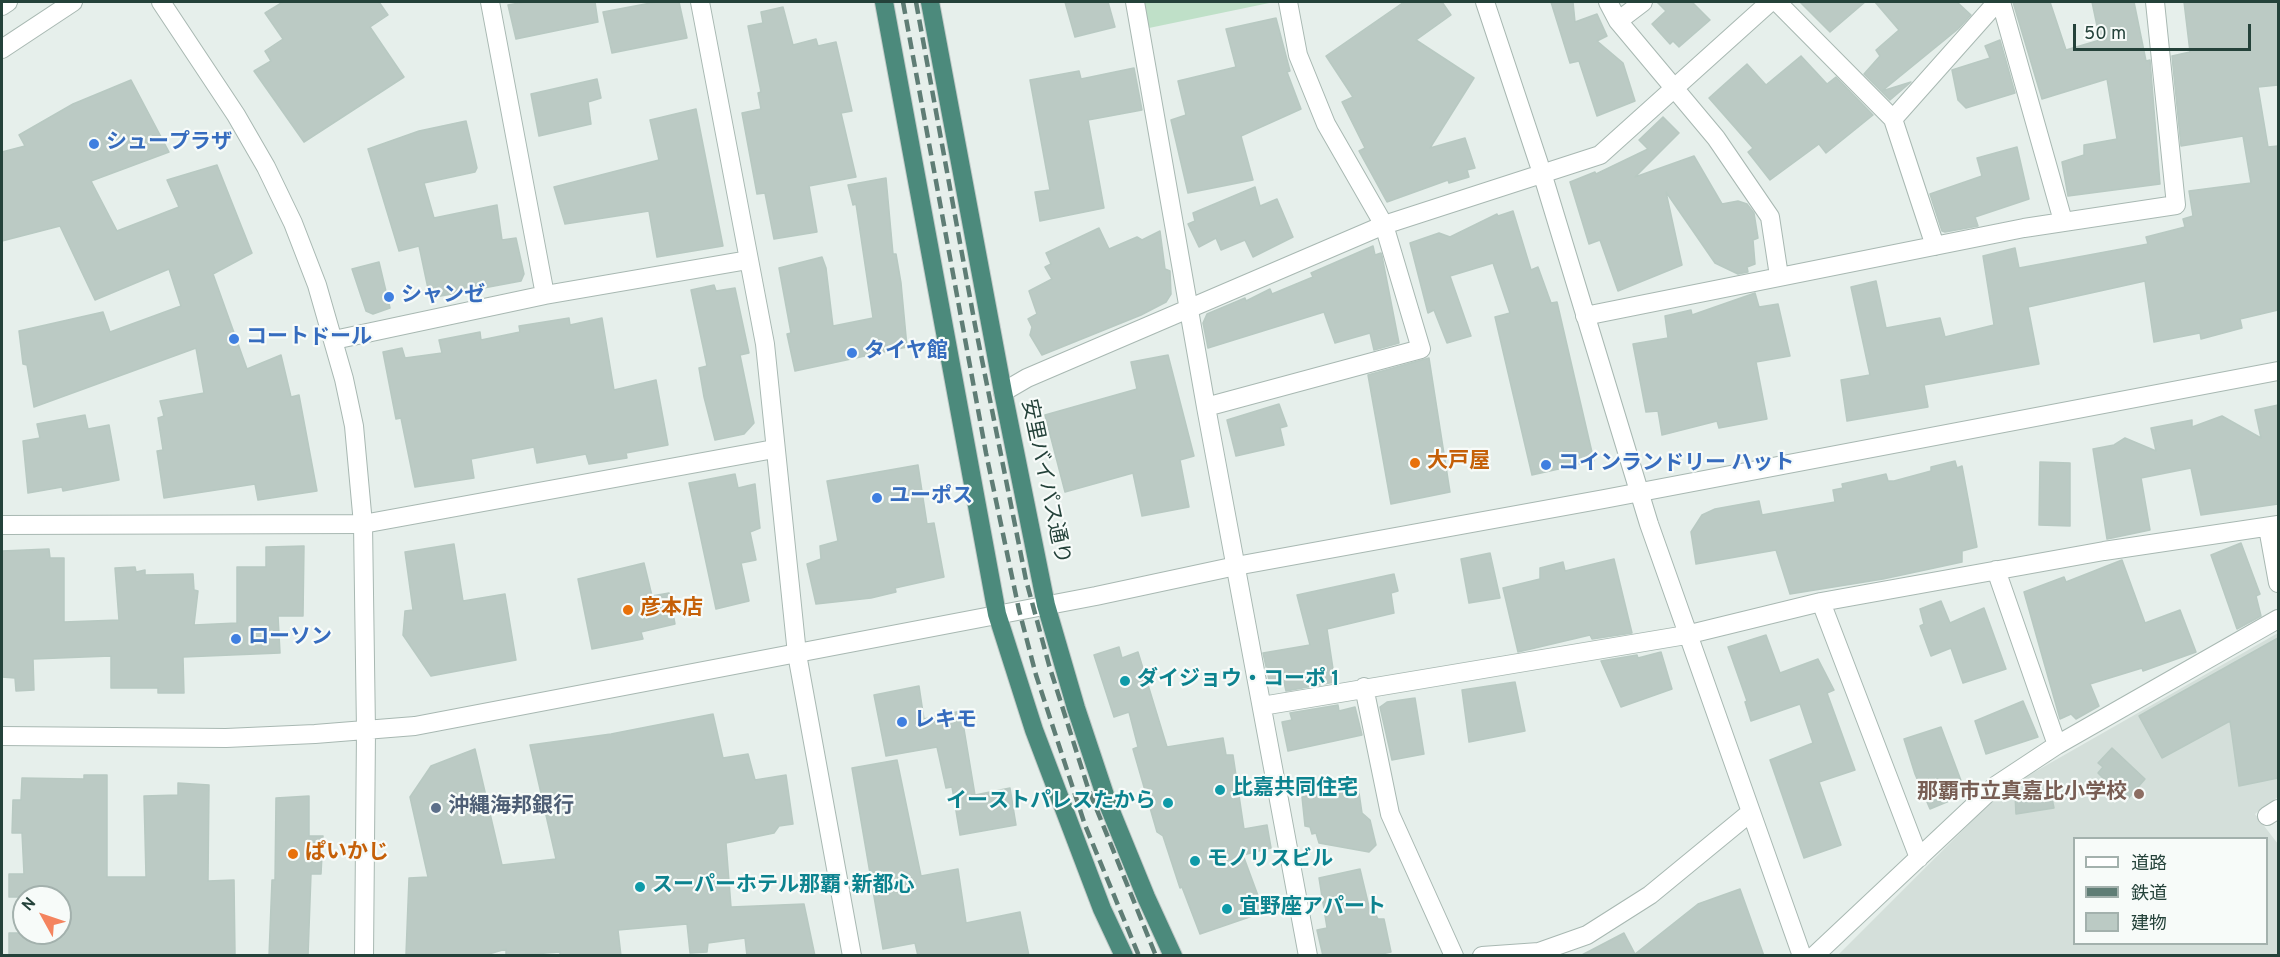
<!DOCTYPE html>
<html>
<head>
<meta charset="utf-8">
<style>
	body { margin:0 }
	#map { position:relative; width:2280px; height:957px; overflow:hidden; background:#e6efeb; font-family:Overpass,"Noto Sans JP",sans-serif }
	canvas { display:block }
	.frame { position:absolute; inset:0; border:3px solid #24423a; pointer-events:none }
	.legend { position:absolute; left:2073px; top:837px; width:195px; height:108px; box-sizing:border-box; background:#f7fbf9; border:2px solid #a3b1ad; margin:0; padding:8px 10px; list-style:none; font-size:18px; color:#24423a }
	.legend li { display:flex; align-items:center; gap:12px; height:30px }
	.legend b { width:30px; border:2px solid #a3b1ad }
	.north { position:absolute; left:12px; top:885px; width:60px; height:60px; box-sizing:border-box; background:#f7fbf9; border:2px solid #a3b1ad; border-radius:50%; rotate:310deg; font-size:16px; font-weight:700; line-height:24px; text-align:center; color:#24423a }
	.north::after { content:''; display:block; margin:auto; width:21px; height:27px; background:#f4845f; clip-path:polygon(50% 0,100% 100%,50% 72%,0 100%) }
	.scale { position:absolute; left:2073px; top:24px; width:178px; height:27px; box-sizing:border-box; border:3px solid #24423a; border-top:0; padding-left:8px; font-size:18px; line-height:21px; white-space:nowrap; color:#24423a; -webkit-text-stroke:4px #f7fbf9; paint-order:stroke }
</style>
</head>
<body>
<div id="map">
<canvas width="2280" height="957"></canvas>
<div class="frame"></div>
<ul class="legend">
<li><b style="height:8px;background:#fff"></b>道路</li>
<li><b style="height:8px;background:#5f7d75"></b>鉄道</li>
<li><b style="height:16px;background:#bbcac4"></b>建物</li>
</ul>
<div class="north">N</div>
<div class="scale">50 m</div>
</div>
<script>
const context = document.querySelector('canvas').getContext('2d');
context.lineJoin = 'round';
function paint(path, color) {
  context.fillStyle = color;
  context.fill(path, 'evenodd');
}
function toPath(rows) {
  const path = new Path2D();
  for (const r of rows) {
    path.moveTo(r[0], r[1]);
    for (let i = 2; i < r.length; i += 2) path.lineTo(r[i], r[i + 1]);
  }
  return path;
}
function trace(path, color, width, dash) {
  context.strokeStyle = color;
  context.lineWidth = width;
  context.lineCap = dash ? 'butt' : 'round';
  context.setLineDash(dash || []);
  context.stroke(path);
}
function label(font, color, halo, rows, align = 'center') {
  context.font = font + ' Overpass,"Noto Sans JP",sans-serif';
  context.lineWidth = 4.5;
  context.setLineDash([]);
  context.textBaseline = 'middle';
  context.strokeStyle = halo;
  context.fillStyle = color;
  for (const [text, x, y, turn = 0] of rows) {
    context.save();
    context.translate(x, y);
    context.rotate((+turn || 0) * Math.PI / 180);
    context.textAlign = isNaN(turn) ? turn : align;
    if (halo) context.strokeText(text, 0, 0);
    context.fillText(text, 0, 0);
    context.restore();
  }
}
paint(toPath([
	[2278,633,2278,797,2255,814,2278,844,2278,955,1837,956,2003,790],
	[2074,838,2266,838,2266,944,2074,944]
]), '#d4dfda');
paint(toPath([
	[1143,2,1274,2,1149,28]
]), '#bfe0c8');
const building = toPath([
	[283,2,379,2,388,15,370,27,404,77,304,142,254,71,271,61,265,51,283,39,265,13,283,2],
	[525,2,595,2,598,22,516,39,508,5,525,2],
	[656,2,679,2,687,38,612,53,603,12,656,2],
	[1065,2,1108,2,1115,27,1075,37,1065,2],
	[1404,2,1442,2,1451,15,1416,40,1474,78,1430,148,1465,138,1475,168,1467,170,1469,177,1449,183,1448,180,1387,202,1359,151,1365,148,1342,102,1353,97,1326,56,1404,2],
	[1551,2,1573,2,1575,22,1597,14,1607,36,1597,41,1623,63,1635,101,1597,116,1579,61,1570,63,1551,2],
	[1657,2,1692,2,1710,20,1679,47,1673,41,1670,44,1652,24,1666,11,1657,2],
	[1800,2,1865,2,1830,32,1800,2],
	[1875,2,1957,2,1971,15,1958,29,1882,91,1911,82,1890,100,1864,74,1880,56,1876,50,1899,30,1875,2],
	[2013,2,2050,2,2066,50,2100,40,2092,2,2134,2,2146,61,2150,60,2160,184,2068,196,2062,162,2084,155,2084,145,2117,139,2107,79,2042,99,2013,2],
	[2184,2,2278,2,2278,85,2258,87,2268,147,2278,146,2278,310,2240,319,2242,328,2201,339,2200,333,2154,342,2145,281,2028,307,2039,364,1924,385,1928,407,1847,421,1841,380,1870,375,1851,287,1876,281,1886,328,1940,318,1945,337,1994,325,1983,256,2015,248,2019,268,2148,244,2146,237,2185,227,2183,219,2193,216,2189,191,2251,183,2243,136,2181,146,2172,56,2190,52,2184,2],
	[783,7,793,45,816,39,818,46,836,42,852,111,841,113,856,177,809,186,817,232,774,239,765,193,757,194,742,113,761,109,758,93,761,92,748,26,763,23,761,12,783,7],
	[1276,18,1290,71,1287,72,1301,109,1241,136,1253,180,1188,193,1171,120,1186,115,1178,81,1236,67,1226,29,1276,18],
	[2000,40,2015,93,1966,108,1958,100,1952,70,1990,58,1985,46,2000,40],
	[1801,56,1827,84,1836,77,1873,115,1826,153,1819,144,1770,180,1748,152,1753,148,1709,98,1747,64,1766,85,1801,56],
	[1134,68,1142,110,1088,120,1104,208,1040,221,1035,192,1050,190,1030,80,1079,71,1081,79,1134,68],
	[597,79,601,98,588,102,591,124,539,136,531,94,597,79],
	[131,80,169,152,91,181,117,231,179,207,167,180,217,165,252,253,213,274,247,369,281,355,291,397,299,395,317,491,258,500,255,484,164,498,157,451,163,450,158,418,164,416,160,401,204,393,196,348,34,407,27,365,23,364,19,331,103,312,110,332,181,306,169,269,95,300,60,226,2,241,2,152,25,146,19,135,73,104,131,80],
	[696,109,723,246,657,257,649,211,565,224,554,187,659,160,650,120,696,109],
	[1663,117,1679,133,1635,177,1694,156,1722,204,1738,201,1747,204,1754,213,1758,238,1753,240,1755,264,1747,267,1748,272,1738,274,1715,263,1666,192,1682,265,1618,291,1600,240,1589,244,1570,182,1595,172,1596,174,1648,149,1639,140,1663,117],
	[466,121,477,168,475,172,424,183,434,218,497,205,502,240,516,238,524,274,521,281,430,298,419,246,399,251,368,149,419,131,466,121],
	[2017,147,2029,199,1975,217,1978,226,1945,232,1942,231,1930,194,1982,176,1977,158,2017,147],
	[886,178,893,254,896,254,901,283,907,347,795,371,787,334,791,333,779,268,822,257,826,268,833,326,873,318,856,204,853,205,848,185,886,178],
	[1255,187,1260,206,1277,199,1293,237,1253,257,1245,240,1221,250,1216,238,1199,247,1188,224,1195,221,1193,213,1255,187],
	[1513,211,1531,270,1538,267,1551,303,1557,302,1594,461,1532,475,1495,317,1510,313,1493,263,1450,276,1471,336,1447,343,1434,310,1428,313,1410,243,1439,233,1450,237,1497,214,1498,216,1513,211],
	[1099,228,1109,249,1137,237,1142,240,1160,231,1165,269,1170,271,1171,294,1166,302,1141,315,1042,355,1030,335,1032,327,1028,319,1037,314,1029,291,1052,279,1045,267,1051,264,1046,253,1099,228],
	[1373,246,1375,255,1381,253,1382,256,1399,343,1374,350,1370,333,1335,343,1324,312,1208,348,1203,323,1207,314,1245,298,1246,301,1270,289,1272,294,1313,277,1311,273,1373,246],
	[379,262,390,308,373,314,366,311,352,269,379,262],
	[714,285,716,291,735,288,749,353,740,355,754,423,744,434,715,440,704,397,699,368,707,366,691,290,714,285],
	[1755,293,1759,307,1778,304,1790,356,1756,362,1767,419,1719,428,1717,421,1662,435,1658,411,1646,412,1633,344,1668,338,1665,316,1691,310,1692,315,1755,293],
	[569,318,570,325,602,318,614,390,656,380,668,445,626,453,627,458,589,464,586,454,537,463,534,447,471,459,474,478,415,487,401,418,396,419,383,352,402,348,405,358,442,353,439,340,480,332,481,340,520,332,519,326,569,318],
	[1168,355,1194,456,1180,460,1189,507,1142,516,1133,473,1065,492,1045,415,1137,389,1131,362,1168,355],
	[1429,358,1450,492,1391,504,1368,375,1429,358],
	[1279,404,1287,426,1280,428,1284,445,1236,456,1227,420,1279,404],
	[2278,405,2278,504,2201,515,2191,468,2141,478,2150,530,2107,539,2093,449,2114,445,2125,438,2156,451,2151,428,2192,420,2192,427,2222,416,2261,438,2255,410,2278,405],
	[85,415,88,429,109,425,119,480,63,491,62,487,28,493,23,441,40,438,37,424,85,415],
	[1955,461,1957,468,1962,466,1977,547,1962,551,1962,562,1883,579,1790,594,1776,550,1696,564,1691,532,1702,515,1715,509,1759,501,1762,515,1835,502,1833,490,1843,488,1842,484,1886,474,1888,481,1894,481,1931,471,1931,467,1955,461],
	[2040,462,2070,463,2070,526,2039,525,2040,462],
	[918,465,927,524,934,523,944,577,895,588,896,592,871,598,816,604,807,564,821,559,820,546,838,541,827,481,918,465],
	[735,474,738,488,755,484,760,528,750,532,756,560,741,563,749,601,716,609,689,483,735,474],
	[2241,543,2260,594,2256,596,2261,616,2237,629,2211,555,2241,543],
	[454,544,463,601,505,594,516,660,431,676,403,635,405,611,413,610,405,552,454,544],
	[304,546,303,616,278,616,280,653,183,657,184,693,158,693,158,688,111,688,111,656,33,659,34,690,16,691,15,678,2,677,2,551,49,549,50,558,64,558,64,622,119,620,115,568,135,567,136,572,145,570,145,575,193,574,194,590,198,591,194,625,237,623,237,567,266,567,266,547,304,546],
	[1490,553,1500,598,1469,603,1461,559,1490,553],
	[1614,559,1632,633,1592,639,1590,635,1518,652,1503,588,1540,579,1540,568,1563,562,1565,571,1614,559],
	[2122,560,2145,623,2180,610,2196,652,2143,671,2142,668,2090,684,2099,706,2076,719,2071,714,2060,719,2024,592,2064,577,2066,582,2122,560],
	[644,563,652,596,669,593,675,624,641,632,643,639,592,649,578,579,644,563],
	[1394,574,1398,591,1391,593,1394,613,1327,629,1335,682,1286,691,1284,682,1270,684,1263,653,1310,645,1297,595,1394,574],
	[1941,601,1950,623,1984,608,2006,669,1963,683,1951,648,1931,656,1920,626,1924,624,1920,609,1941,601],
	[1766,635,1780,673,1818,659,1834,690,1827,693,1855,770,1819,782,1841,845,1804,858,1770,760,1813,743,1800,704,1751,721,1745,702,1747,701,1728,647,1766,635],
	[2278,638,2278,778,2239,786,2230,721,2162,758,2139,716,2278,638],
	[1119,647,1122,658,1138,652,1167,747,1223,738,1226,755,1233,755,1244,829,1267,825,1271,848,1243,855,1264,912,1200,934,1182,887,1180,888,1163,836,1157,832,1133,749,1138,747,1129,712,1114,717,1094,655,1119,647],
	[1661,652,1672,689,1621,707,1601,661,1637,655,1638,658,1661,652],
	[1515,682,1525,731,1469,742,1462,690,1515,682],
	[919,686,924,719,961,711,975,795,1010,788,1016,825,960,835,952,787,946,788,937,747,886,756,874,695,919,686],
	[1415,698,1424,754,1392,760,1380,707,1387,702,1415,698],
	[2023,701,2038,737,1986,754,1975,721,2023,701],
	[1338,705,1339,711,1355,707,1362,735,1288,751,1282,722,1292,720,1290,713,1338,705],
	[713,714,723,758,748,754,755,780,786,775,793,824,779,826,774,833,726,843,731,907,804,904,815,956,747,956,745,938,708,943,707,952,690,953,687,924,618,930,621,956,560,956,560,952,506,956,506,949,482,956,406,954,409,878,428,877,410,797,431,766,475,749,502,865,556,859,530,745,611,734,713,714],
	[1941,727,1966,794,1930,809,1915,774,1904,739,1941,727],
	[2112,748,2145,779,2126,801,2098,773,2103,767,2098,763,2112,748],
	[897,760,921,876,958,869,966,923,1020,912,1029,956,918,956,915,943,883,949,852,768,897,760],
	[84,775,107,775,107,877,146,877,144,796,178,795,178,783,209,785,208,881,234,880,235,955,71,953,70,956,9,956,9,933,60,933,60,897,9,897,9,874,24,874,22,833,12,833,13,800,21,800,22,778,84,779,84,775],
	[1358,786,1362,813,1370,820,1376,845,1369,852,1319,843,1316,833,1312,834,1310,827,1305,826,1302,797,1358,786],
	[2050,789,2054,808,2016,814,2015,795,2050,789],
	[309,796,309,836,323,836,321,874,311,874,308,956,269,956,272,880,275,880,276,798,309,796],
	[1360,869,1371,915,1376,915,1378,919,1384,919,1391,952,1372,956,1323,956,1317,930,1327,928,1319,878,1360,869],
	[1740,889,1764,956,1580,956,1624,933,1635,954,1698,904,1740,889]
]);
paint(building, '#bbcac4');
trace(building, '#b8c9c2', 1.5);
const minor = toPath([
	[490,2,545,295],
	[700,2,765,344,797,654,852,956],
	[1135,2,1206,407,1421,349,1384,225,1326,124,1298,55,1288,2],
	[1485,2,1543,176,1649,524,1802,956],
	[1608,2,1618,21,1716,138,1770,217,1779,276],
	[1777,2,1893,119,1935,246],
	[2001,2,2063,221],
	[1618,21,1643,2],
	[1893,119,1997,2],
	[1585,316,2024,228,2176,205,2155,2],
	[334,340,545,295,748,260],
	[1003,392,1027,378,1384,225,1600,155,1770,2],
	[1206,407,1308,956],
	[2,525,363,524,774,449],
	[2268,528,2278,583],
	[1996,570,2057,745],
	[1821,602,1919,858],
	[1364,687,1390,814,1454,956],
	[1262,706,1686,635,1821,602,2104,551,2278,525],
	[2267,816,2278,809],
	[1539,952,1587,935,1650,895,1751,812],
	[1482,956,1539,952,1541,956],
	[1814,956,1995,786,2057,745,2278,619]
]);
const tertiary = toPath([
	[161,2,236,115,266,167,293,223,317,285,344,379,354,426,363,524,366,731,364,956],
	[2,6,8,2],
	[2,49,73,2],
	[2,736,226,738,315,734,415,726,1096,596,1236,566,1604,499,2278,371]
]);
const trunk = toPath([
	[884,2,997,614,1034,730,1102,909,1124,956],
	[930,2,1003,392,1046,605,1076,708,1108,804,1146,897,1173,956]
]);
trace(minor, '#a8b8b2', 20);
trace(tertiary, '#a8b8b2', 20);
trace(trunk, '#c2cac8', 20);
trace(minor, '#fff', 18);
trace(tertiary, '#fff', 18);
trace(trunk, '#4c8a7c', 18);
trace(toPath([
	[903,2,986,453,1019,610,1036,675,1085,825,1139,956],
	[916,2,975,325,1026,580,1049,665,1088,788,1156,956]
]), '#5f7d75', 4.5, [12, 6]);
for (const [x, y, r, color] of [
	[94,144,6,"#3f7fe0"],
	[389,297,6,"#3f7fe0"],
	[234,339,6,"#3f7fe0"],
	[852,353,6,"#3f7fe0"],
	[1415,463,6,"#e8710a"],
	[1546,465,6,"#3f7fe0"],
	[877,498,6,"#3f7fe0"],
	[628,610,6,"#e8710a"],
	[236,639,6,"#3f7fe0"],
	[1125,681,6,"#0f9aa8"],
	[902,722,6,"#3f7fe0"],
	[1220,790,6,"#0f9aa8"],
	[2139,794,6,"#8d6e63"],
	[1168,803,6,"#0f9aa8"],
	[436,808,6,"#5c6f8a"],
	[293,854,6,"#e8710a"],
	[1195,861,6,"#0f9aa8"],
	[640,887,6,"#0f9aa8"],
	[1227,909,6,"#0f9aa8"]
]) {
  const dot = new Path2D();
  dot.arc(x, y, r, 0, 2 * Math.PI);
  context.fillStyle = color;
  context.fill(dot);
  trace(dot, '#f7fbf9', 2);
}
label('bold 21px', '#366cbe', '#f7fbf9', [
	["シュープラザ",106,144],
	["シャンゼ",401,297],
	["コートドール",246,339],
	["タイヤ館",864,353],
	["コインランドリー ハット",1558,465],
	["ユーポス",889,498],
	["ローソン",248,639],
	["レキモ",914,722]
], 'left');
label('bold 21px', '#c56008', '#f7fbf9', [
	["大戸屋",1427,463],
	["彦本店",640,610],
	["ぱいかじ",305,854]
], 'left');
label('21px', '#24423a', '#f7fbf9', [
	["安里バイパス通り",1044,482,78]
]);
label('bold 21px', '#0d838f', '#f7fbf9', [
	["ダイジョウ・コーポ 1",1137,681],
	["比嘉共同住宅",1232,790],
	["イーストパレスたから",1156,803,"right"],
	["モノリスビル",1207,861],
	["スーパーホテル那覇･新都心",652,887],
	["宜野座アパート",1239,909]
], 'left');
label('bold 21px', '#785e54', '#f7fbf9', [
	["那覇市立真嘉比小学校",2127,794]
], 'right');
label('bold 21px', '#4e5e75', '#f7fbf9', [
	["沖縄海邦銀行",448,808]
], 'left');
</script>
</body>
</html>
